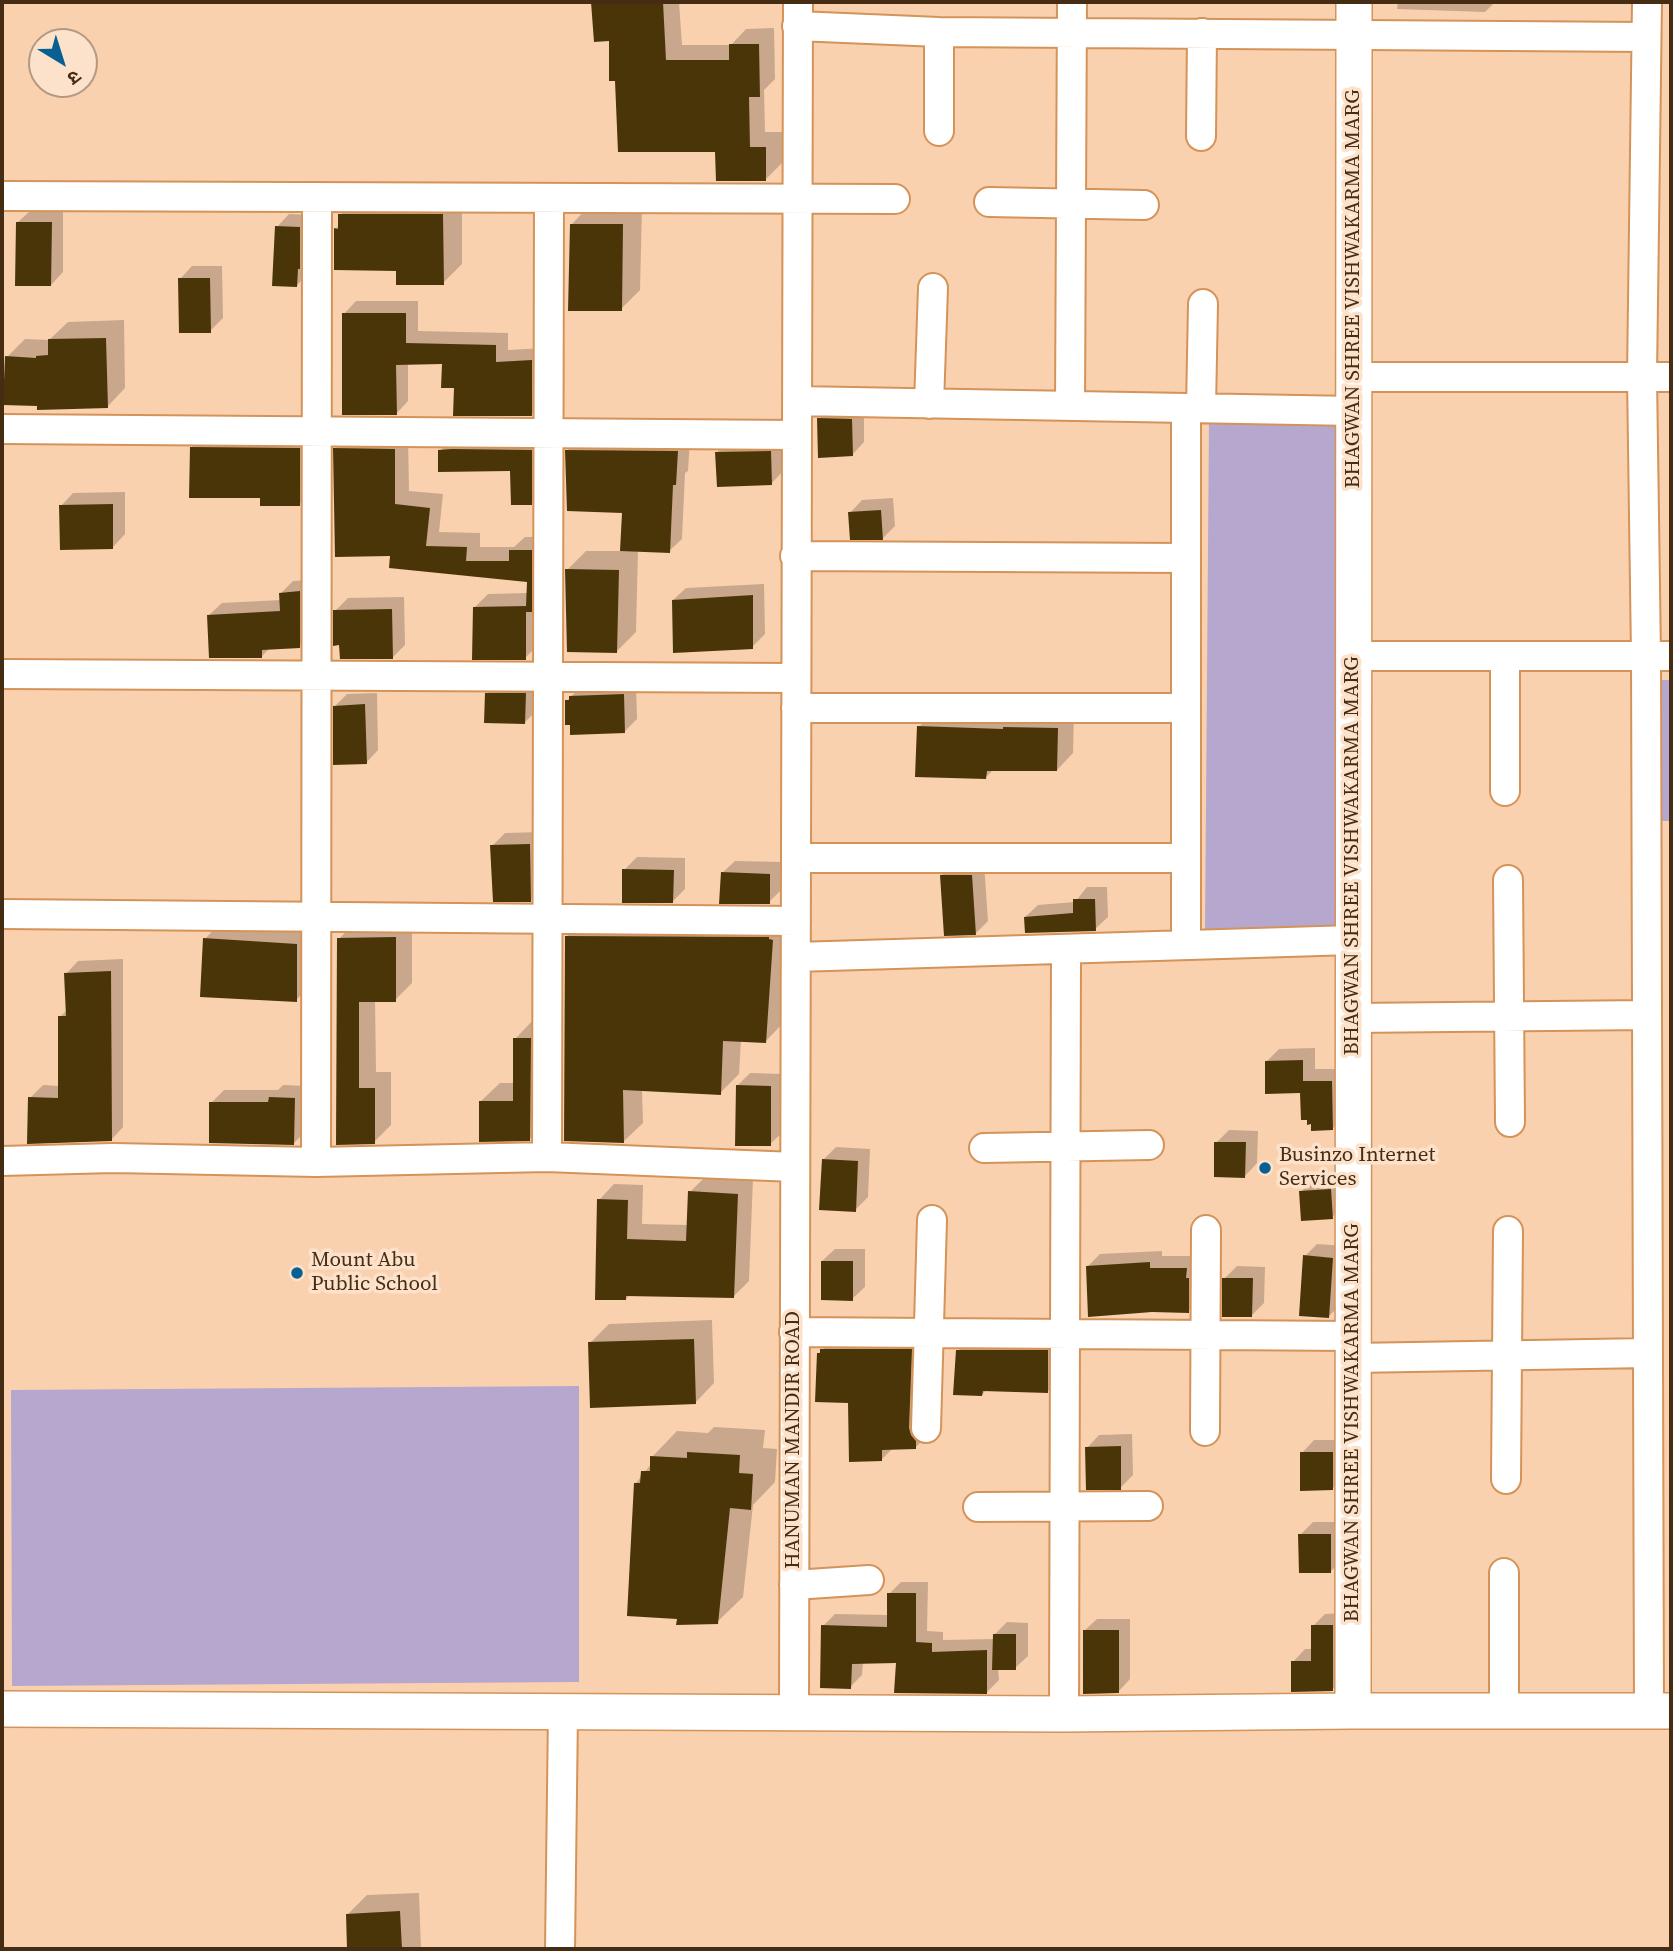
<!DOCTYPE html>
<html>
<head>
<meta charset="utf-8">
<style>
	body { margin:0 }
	#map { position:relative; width:1673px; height:1951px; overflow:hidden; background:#fad1af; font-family:"Source Serif 4","Noto Sans Devanagari",serif }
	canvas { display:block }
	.frame { position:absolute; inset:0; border:4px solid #472c14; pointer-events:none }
	.north { position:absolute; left:28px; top:28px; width:70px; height:70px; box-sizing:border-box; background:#fde2cb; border:2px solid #b49982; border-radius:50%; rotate:142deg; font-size:19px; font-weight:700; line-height:28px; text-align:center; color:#472c14 }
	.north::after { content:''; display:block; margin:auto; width:24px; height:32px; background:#076091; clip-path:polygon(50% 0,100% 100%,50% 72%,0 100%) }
</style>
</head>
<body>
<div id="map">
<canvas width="1673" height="1951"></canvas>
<div class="frame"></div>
<div class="north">उ</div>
</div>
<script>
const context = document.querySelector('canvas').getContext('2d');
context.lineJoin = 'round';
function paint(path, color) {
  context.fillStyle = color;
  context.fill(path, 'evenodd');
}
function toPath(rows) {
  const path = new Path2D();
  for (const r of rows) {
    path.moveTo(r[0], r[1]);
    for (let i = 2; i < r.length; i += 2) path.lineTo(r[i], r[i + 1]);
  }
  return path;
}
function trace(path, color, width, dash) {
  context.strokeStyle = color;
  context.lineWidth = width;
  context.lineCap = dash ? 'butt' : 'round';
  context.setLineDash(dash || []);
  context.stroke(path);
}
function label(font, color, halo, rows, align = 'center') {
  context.font = font + ' "Source Serif 4",serif';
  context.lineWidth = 7;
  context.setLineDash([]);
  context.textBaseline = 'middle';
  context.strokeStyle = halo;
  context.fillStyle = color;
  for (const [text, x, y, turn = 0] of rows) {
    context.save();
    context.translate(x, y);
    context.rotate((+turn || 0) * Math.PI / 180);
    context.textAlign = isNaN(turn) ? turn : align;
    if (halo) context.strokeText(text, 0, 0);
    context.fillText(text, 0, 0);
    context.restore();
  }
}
paint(toPath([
	[1209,421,1350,421,1346,931,1205,931],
	[1660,680,1671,680,1671,821,1659,821],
	[579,1386,579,1682,12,1686,11,1390]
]), '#b6a7cf');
paint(toPath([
	[593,2,679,2,682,45,731,45,746,29,774,28,775,79,764,90,765,132,782,132,782,163,766,179,717,151,617,80,611,39,596,40],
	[1398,2,1495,2,1485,12,1397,9],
	[359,195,462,196,462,264,443,283,398,270,335,229,340,225,340,215],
	[590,205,642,206,640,290,621,309,571,225],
	[30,211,63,211,63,272,51,285,17,223],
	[289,214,312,215,309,273,296,286,277,227],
	[192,266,222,266,223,318,210,331,180,279],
	[356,301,418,301,418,331,508,333,508,350,544,348,544,402,531,415,455,386,444,363,408,363,408,401,396,414,344,314],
	[124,320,125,388,108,406,7,357,25,339,49,340,68,322],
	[831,406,864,407,864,442,852,455,819,419],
	[204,435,312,436,312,491,299,504,261,497,191,448],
	[349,435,408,435,409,491,443,494,439,532,480,533,480,547,514,547,525,537,545,537,539,644,525,658,474,608,488,594,528,593,528,581,392,555,335,449],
	[544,438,544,491,531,504,512,469,440,451,453,439],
	[579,438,690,439,688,471,685,473,682,539,669,551,638,550,636,632,617,651,567,570,586,551,621,551,624,511,567,503,567,451],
	[729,440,783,440,784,470,772,483,717,453],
	[125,492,125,534,113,547,61,506,73,493],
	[893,498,895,526,883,538,850,513,862,500],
	[312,580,312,633,299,646,270,648,262,656,209,615,222,603,281,600,281,593,293,581],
	[764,584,765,634,752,647,673,600,686,588],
	[404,597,405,645,392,658,341,644,335,611,348,598],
	[499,681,537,681,537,710,525,722,486,694],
	[636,683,637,719,624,732,567,701,583,684],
	[377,693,378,750,366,763,335,706,347,694],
	[935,710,1074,712,1073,753,1057,770,994,769,986,777,919,727],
	[542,832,543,888,530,900,492,846,505,833],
	[637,857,685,858,685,889,672,902,624,870],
	[735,861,782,862,781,890,769,902,722,873],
	[954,863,984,863,988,921,976,933,942,875],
	[1087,887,1107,887,1108,917,1095,929,1025,917,1038,905,1075,902],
	[586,917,787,919,784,1022,765,1042,741,1040,739,1074,720,1093,642,1090,643,1123,623,1142,567,936],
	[222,921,314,927,313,983,296,1000,205,939],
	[356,921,412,921,412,983,395,1000,375,1000,376,1072,391,1072,391,1125,374,1142,338,1143,339,939],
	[123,959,123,1127,111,1140,30,1098,43,1085,60,1086,60,1017,67,1010,66,974,78,961],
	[534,1019,549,1120,530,1139,480,1102,500,1083,515,1083,515,1039],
	[1315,1048,1315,1069,1344,1069,1345,1116,1332,1129,1313,1123,1308,1118,1302,1091,1266,1062,1279,1049],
	[750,1073,783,1074,783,1132,770,1144,737,1086],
	[283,1085,307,1086,306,1131,294,1143,211,1103,224,1090,278,1090],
	[1229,1130,1258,1131,1257,1163,1245,1176,1216,1143],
	[836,1147,870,1149,868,1197,855,1210,824,1159],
	[705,1177,753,1178,749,1281,733,1297,630,1294,626,1299,599,1200,614,1184,643,1185,642,1224,688,1225,690,1192],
	[1343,1177,1345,1205,1332,1217,1301,1192,1313,1179],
	[1317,1244,1345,1246,1341,1304,1328,1317,1305,1256],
	[835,1249,865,1249,865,1287,852,1299,822,1261],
	[1162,1251,1162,1256,1198,1256,1201,1298,1188,1311,1087,1267,1100,1254],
	[1237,1266,1265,1267,1264,1303,1252,1315,1224,1279],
	[712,1320,714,1383,695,1403,590,1343,609,1324],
	[835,1337,923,1338,928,1435,915,1448,893,1448,881,1460,850,1401,818,1354],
	[971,1338,1060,1339,1060,1379,1048,1391,987,1389,982,1395,958,1351],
	[714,1427,765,1430,763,1448,777,1449,775,1482,753,1505,743,1597,717,1622,679,1617,636,1483,652,1463,652,1457,677,1431,708,1433],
	[1132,1434,1133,1475,1120,1488,1087,1448,1099,1435],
	[1314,1440,1345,1440,1345,1476,1332,1489,1302,1453],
	[1313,1522,1342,1522,1343,1559,1331,1571,1300,1535],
	[901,1582,928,1582,927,1631,943,1632,943,1640,994,1639,994,1635,1007,1622,1028,1623,1028,1656,1015,1668,998,1668,999,1680,987,1692,898,1661,863,1662,862,1675,850,1687,823,1626,835,1614,888,1615,889,1594],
	[1345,1613,1345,1677,1332,1689,1293,1662,1305,1649,1313,1649,1313,1626,1325,1614],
	[1097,1619,1130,1619,1130,1679,1118,1692,1084,1631],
	[419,1893,421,1949,349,1949,348,1914,367,1895]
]), '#0003');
paint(toPath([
	[591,2,663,2,666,60,729,60,729,44,759,44,760,97,749,97,750,147,766,147,766,181,716,181,715,152,618,152,615,81,609,81,609,41,594,42],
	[338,214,443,214,444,285,396,285,396,271,334,270,334,228,338,229],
	[16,222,52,222,51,286,15,286],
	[570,224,623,224,622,311,568,311],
	[275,226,300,227,300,269,298,269,297,287,272,286],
	[178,278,210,278,211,333,179,333],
	[342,313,406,313,406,343,496,345,496,362,532,360,532,416,453,416,454,388,441,388,442,364,396,365,397,415,342,415],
	[106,338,108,408,37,410,37,406,3,405,5,356,36,358,36,356,48,355,48,339],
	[817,418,852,419,853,456,818,458],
	[190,447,300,448,300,506,260,506,260,498,189,498],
	[333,448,395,449,395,504,430,508,426,546,467,547,466,561,509,561,509,550,532,550,532,612,526,612,526,660,472,660,473,607,526,606,527,582,389,568,390,556,335,557],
	[452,449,532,450,532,505,511,505,510,471,438,472,438,450],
	[565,450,678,451,676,485,673,485,670,553,620,551,622,513,567,511],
	[771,451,772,485,717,487,715,452],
	[113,504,113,549,60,550,59,505],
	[881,510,883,540,850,540,848,512],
	[565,569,619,570,617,653,567,652],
	[300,591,300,648,262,650,262,658,209,658,207,615,280,611,279,593],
	[753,595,753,649,673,653,672,600],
	[392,609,393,659,340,659,339,645,333,646,333,610],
	[485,693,526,693,525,724,484,723],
	[624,694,625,733,570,735,570,725,565,725,565,700,569,700,569,696],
	[365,704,367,764,333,765,333,706],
	[917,726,1003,729,1003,727,1058,728,1057,771,987,771,986,779,915,777],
	[530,844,531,902,493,902,490,845],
	[622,869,674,870,673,903,622,903],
	[721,872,770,874,770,904,719,904],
	[940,875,972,875,976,935,944,936],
	[1073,899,1095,899,1096,931,1025,933,1024,917,1073,913],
	[565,936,769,937,769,939,773,940,766,1043,723,1041,721,1095,623,1090,624,1143,564,1141],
	[396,937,396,1002,359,1002,359,1088,375,1088,375,1144,336,1145,337,938],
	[203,938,297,944,297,1002,200,997],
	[111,971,112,1141,27,1144,28,1097,58,1098,58,1016,66,1016,64,973],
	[513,1038,531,1038,530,1141,479,1142,479,1101,513,1101],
	[1303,1060,1303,1081,1332,1081,1333,1130,1311,1131,1311,1124,1307,1125,1307,1120,1301,1120,1300,1093,1265,1094,1265,1061],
	[736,1085,771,1086,771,1146,735,1146],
	[269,1097,295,1098,294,1145,209,1143,209,1102,268,1102],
	[1214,1142,1246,1142,1245,1178,1214,1177],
	[822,1159,858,1161,856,1212,819,1210],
	[1331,1189,1333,1219,1301,1221,1299,1191],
	[688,1191,738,1194,734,1298,626,1296,626,1300,595,1300,597,1199,628,1200,627,1239,686,1241],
	[1303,1255,1333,1258,1329,1318,1299,1316],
	[821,1261,853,1261,853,1301,821,1300],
	[1150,1262,1150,1268,1187,1268,1186,1278,1189,1278,1189,1313,1152,1312,1088,1317,1086,1266],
	[1222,1278,1253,1278,1252,1317,1222,1317],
	[694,1339,696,1404,590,1408,588,1342],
	[820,1349,912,1349,909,1428,911,1435,916,1441,916,1449,882,1450,882,1461,849,1462,848,1403,815,1402,817,1353,820,1353],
	[956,1350,1048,1350,1048,1393,983,1391,982,1396,953,1395],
	[1121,1446,1121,1490,1086,1490,1085,1447],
	[687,1452,740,1455,739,1473,753,1474,751,1510,730,1508,718,1624,676,1625,677,1619,627,1616,634,1483,640,1483,641,1471,650,1471,650,1456,687,1458],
	[1300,1452,1333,1452,1333,1490,1300,1491],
	[1298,1534,1331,1534,1331,1573,1299,1573],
	[887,1593,916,1593,916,1642,932,1643,932,1652,987,1650,987,1694,894,1693,896,1663,852,1664,851,1689,820,1688,821,1625,887,1627],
	[1311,1625,1333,1625,1333,1691,1291,1692,1291,1661,1311,1661],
	[1083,1630,1119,1630,1119,1693,1083,1694],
	[993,1634,1016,1634,1016,1670,992,1670],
	[400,1911,402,1949,347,1949,346,1914]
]), '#4a3509');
const minor = toPath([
	[1647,2,1642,376,1646,656,1649,1711],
	[797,26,939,32,1646,37],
	[939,131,939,32],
	[1201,136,1202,33],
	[2,196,895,199],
	[989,202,1144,205],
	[1354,377,1671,377],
	[797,401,1354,411],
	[929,404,933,288],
	[1070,406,1072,2],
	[1201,408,1203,304],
	[2,429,797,435],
	[795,556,1186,558],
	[1354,656,1671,656],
	[1505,656,1505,791],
	[2,674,796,678],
	[796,708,1186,708],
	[796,858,1186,858],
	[1508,880,1510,1122],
	[2,914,796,921],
	[1186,945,1186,408],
	[796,957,1353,940],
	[1353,1018,1647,1015],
	[984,1148,1149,1145],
	[547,1157,549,198],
	[2,1161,113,1158,316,1162,547,1157,795,1167],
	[316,1162,317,197],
	[794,1332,1353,1336],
	[1353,1358,1648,1353],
	[926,1428,932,1220],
	[1205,1431,1206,1230],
	[1506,1479,1508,1231],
	[978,1507,1148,1506],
	[794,1585,869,1580],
	[1504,1711,1504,1573],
	[794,1713,798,2],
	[1064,1714,1066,949],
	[560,1949,563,1712]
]);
const tertiary = toPath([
	[2,1709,1064,1714,1353,1711,1671,1711],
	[1353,1711,1354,2]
]);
trace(minor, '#d49358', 32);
trace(tertiary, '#d49358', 38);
trace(minor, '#fff', 28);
trace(tertiary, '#fff', 35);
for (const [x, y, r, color] of [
	[1265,1168,7,"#076091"],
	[297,1273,7,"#076091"]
]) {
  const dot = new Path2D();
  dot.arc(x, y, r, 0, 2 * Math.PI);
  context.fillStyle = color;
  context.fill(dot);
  trace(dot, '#fde2cb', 2.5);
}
label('21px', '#472c14', '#fde2cb', [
	["BHAGWAN SHREE VISHWAKARMA MARG",1354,289,-90],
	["BHAGWAN SHREE VISHWAKARMA MARG",1353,856,-90],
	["BHAGWAN SHREE VISHWAKARMA MARG",1353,1423,-90],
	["HANUMAN MANDIR ROAD",794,1440,-90]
]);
label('21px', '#472c14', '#fde2cb', [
	["Businzo Internet",1279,1156],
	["Services",1279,1180],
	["Mount Abu",311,1261],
	["Public School",311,1285]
], 'left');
</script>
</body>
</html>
